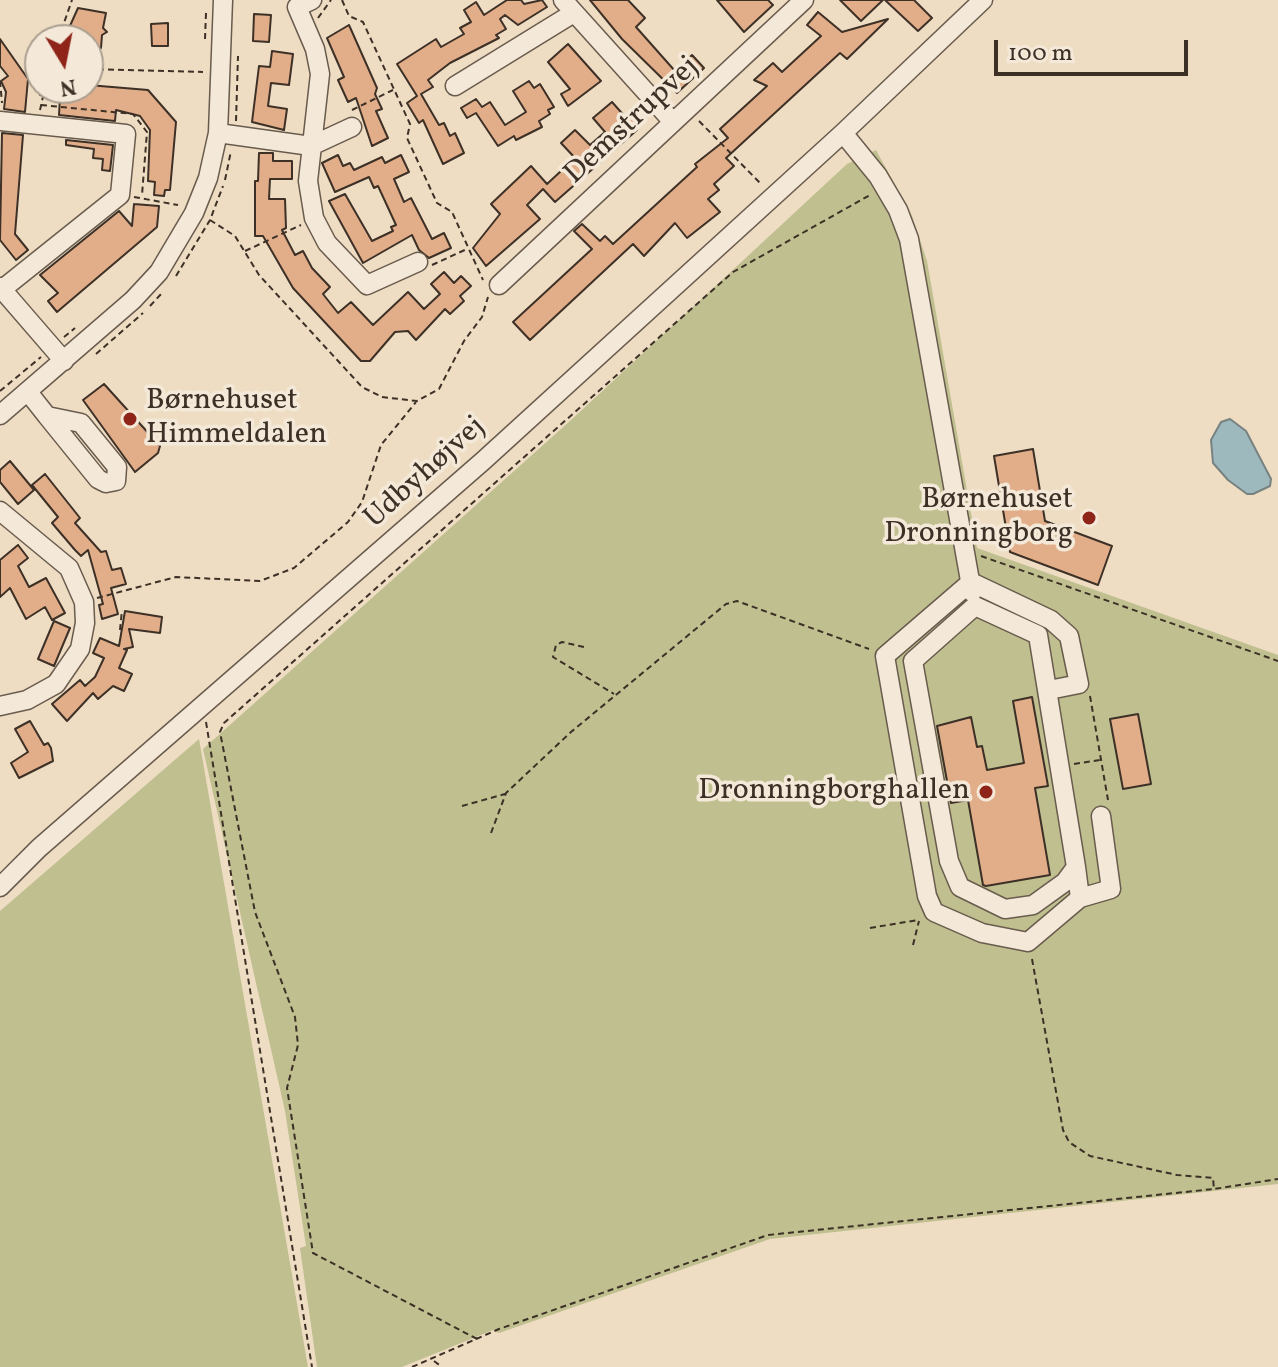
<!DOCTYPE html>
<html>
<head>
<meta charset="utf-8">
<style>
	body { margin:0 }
	#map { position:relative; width:1278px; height:1367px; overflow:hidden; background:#eeddc3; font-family:Vollkorn,serif }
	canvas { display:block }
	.north { position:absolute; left:24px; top:24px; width:80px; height:80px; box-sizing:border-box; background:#f4e9d8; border:2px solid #ab9f91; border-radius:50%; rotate:170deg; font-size:22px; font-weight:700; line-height:32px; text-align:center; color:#3d3026 }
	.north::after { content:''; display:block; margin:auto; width:28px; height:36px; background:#8f2418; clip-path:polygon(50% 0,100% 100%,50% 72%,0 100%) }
	.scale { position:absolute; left:994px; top:40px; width:194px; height:36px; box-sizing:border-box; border:4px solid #3d3026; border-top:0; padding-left:10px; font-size:24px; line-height:28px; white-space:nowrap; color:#3d3026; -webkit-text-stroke:6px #f4e9d8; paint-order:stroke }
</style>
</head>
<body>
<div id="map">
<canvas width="1278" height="1367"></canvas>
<div class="north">N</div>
<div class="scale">100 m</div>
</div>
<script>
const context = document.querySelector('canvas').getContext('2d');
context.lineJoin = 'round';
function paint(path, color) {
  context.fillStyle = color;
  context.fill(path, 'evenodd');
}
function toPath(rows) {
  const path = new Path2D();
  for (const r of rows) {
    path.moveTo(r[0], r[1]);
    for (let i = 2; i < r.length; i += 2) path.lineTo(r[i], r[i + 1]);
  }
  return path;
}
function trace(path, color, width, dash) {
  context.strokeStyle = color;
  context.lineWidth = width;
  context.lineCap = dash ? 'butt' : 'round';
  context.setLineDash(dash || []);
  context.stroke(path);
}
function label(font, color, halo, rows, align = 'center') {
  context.font = font + ' Vollkorn,serif';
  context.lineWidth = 7;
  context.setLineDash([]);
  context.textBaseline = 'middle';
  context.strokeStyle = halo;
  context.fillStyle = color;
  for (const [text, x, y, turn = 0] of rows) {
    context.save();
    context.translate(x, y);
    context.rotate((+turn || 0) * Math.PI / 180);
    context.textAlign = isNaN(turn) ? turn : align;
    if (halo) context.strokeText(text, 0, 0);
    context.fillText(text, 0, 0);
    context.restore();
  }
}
paint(toPath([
	[876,150,912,216,927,261,977,548,1278,655,1278,1184,770,1239,499,1333,493,1330,402,1367,317,1367,300,1248,306,1246,285,1111,203,749,570,421,847,164],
	[199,739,308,1367,0,1367,0,911]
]), '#bfbf8f');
const water = toPath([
	[1230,419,1246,431,1271,479,1270,486,1253,494,1247,494,1228,480,1213,463,1211,440,1221,422,1230,419]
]);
paint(water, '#9eb9be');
trace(water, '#778281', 2);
const building = toPath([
	[507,0,521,0,524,4,542,0,547,7,518,25,505,15,500,19,506,29,496,35,499,38,450,63,428,80,433,87,421,94,439,125,444,123,450,136,455,133,464,153,443,164,423,120,419,123,407,103,417,96,397,64,436,39,441,47,464,34,460,28,471,22,464,10,476,2,484,15,507,0],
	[590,0,628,0,645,18,636,27,675,71,692,55,704,68,677,93,622,39,590,0],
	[717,0,768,0,773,5,744,32,717,0],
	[840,0,883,0,861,21,840,0],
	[885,0,914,0,932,18,918,31,885,0],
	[78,8,106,13,103,28,107,32,102,35,101,48,88,46,86,33,69,28,78,8],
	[818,12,842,32,888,19,847,59,840,53,726,158,734,166,714,184,719,190,708,199,720,212,687,238,675,223,644,256,633,244,530,340,513,322,592,249,574,231,582,224,600,241,605,236,613,244,697,167,695,164,728,138,720,129,767,86,754,80,773,63,782,72,821,36,807,25,818,12],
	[254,14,271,15,269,42,253,41,254,14],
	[168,23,168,46,152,46,151,24,168,23],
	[349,25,377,88,375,94,382,109,376,111,388,138,372,146,356,98,348,102,338,80,344,77,327,38,349,25],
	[0,39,28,79,25,112,4,109,6,92,1,81,8,76,0,66,0,39],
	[568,44,601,81,568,106,561,94,570,89,548,62,568,44],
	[272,51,293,54,289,85,271,83,268,106,287,109,284,130,252,122,259,66,270,67,272,51],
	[529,81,534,88,540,84,554,107,548,110,550,114,539,121,542,127,516,140,514,136,498,146,476,113,467,118,461,108,476,99,482,107,490,102,505,125,526,112,513,91,529,81],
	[88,85,148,90,176,122,170,190,165,190,164,196,154,195,155,182,148,181,150,130,140,116,116,110,115,121,59,115,60,97,40,95,41,88,88,88,88,85],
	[612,102,628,120,632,115,639,123,635,127,637,130,555,202,543,189,527,205,540,219,486,266,473,248,500,214,491,204,531,166,547,184,575,158,561,143,575,130,590,145,605,132,593,118,612,102],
	[2,133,23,135,15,234,28,250,16,260,0,240,2,133],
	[66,140,113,145,110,171,102,170,103,159,93,158,94,149,66,145,66,140],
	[259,153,273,153,273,161,292,161,292,179,270,179,269,199,285,199,286,228,282,230,295,255,303,251,312,268,330,287,323,294,338,313,351,302,373,325,408,292,424,309,440,294,431,284,444,272,454,283,461,276,471,286,460,296,464,301,450,314,445,309,416,340,408,331,395,332,370,361,361,361,293,288,263,236,255,236,255,181,258,181,259,153],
	[338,155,343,166,350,163,354,170,382,157,385,163,401,155,409,172,394,179,404,202,411,198,432,239,444,233,451,248,429,258,419,250,412,235,363,263,329,201,345,194,372,241,393,231,391,227,396,225,378,186,374,188,369,177,335,192,322,163,338,155],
	[134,204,159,206,157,227,57,312,48,301,58,293,40,275,119,211,132,226,134,204],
	[104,384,160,446,158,453,135,472,83,400,104,384],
	[1033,449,1045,521,1112,546,1098,585,1010,552,994,456,1033,449],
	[10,461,34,490,18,504,0,482,0,470,10,461],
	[45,474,80,518,75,523,101,552,106,551,112,570,121,568,126,584,111,588,118,614,102,619,99,605,103,604,88,550,81,556,75,550,52,523,58,517,32,485,45,474],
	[18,545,28,558,18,566,29,587,46,578,65,613,52,620,45,607,26,619,10,588,0,597,0,560,18,545],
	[125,611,162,617,160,633,129,629,133,647,124,649,127,650,119,668,132,674,124,691,113,686,98,699,93,693,67,721,52,704,80,680,85,686,95,677,104,658,93,653,100,638,119,646,125,611],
	[54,621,70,628,54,666,38,659,54,621],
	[1032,697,1048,786,1035,788,1050,875,986,886,983,885,968,800,951,803,937,726,971,717,977,747,982,746,987,770,1024,763,1013,701,1032,697],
	[1138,714,1151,784,1123,789,1110,719,1138,714],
	[30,721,44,745,48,743,51,748,53,761,19,778,11,763,28,752,15,729,30,721]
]);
paint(building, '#e2ae89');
trace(building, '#3d3026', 2);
const minor = toPath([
	[312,0,297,7,315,49,320,74,308,181,314,218,327,243,367,285,418,262],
	[563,0,673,122],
	[455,86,572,14],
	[0,121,126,134,120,195,0,291],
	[218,133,311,146,352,127],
	[843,133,878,176,898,210,909,239,972,592],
	[499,285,804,0],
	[0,287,64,361],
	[28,392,47,416,81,423,117,467,116,481,106,483,98,479,47,416],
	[0,415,133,300,159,272,194,213,208,178,218,133,223,0],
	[0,511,69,568,84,602,85,623,80,649,56,684,27,700,0,706],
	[975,606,1038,635,1076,867,1065,882,1033,905,1005,909,960,887,949,861,913,661,975,606],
	[1049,690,1079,684,1069,636,1051,620,971,582,885,656,927,896,934,912,982,933,1028,942,1080,898,1076,867],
	[0,887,39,848,483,461,843,133,983,0],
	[1080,898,1111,889,1101,816]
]);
trace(minor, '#695b4d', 21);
trace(toPath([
	[342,0,349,16,363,22,410,124,407,138,437,203,452,212,483,280],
	[318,18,331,0],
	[205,39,206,13],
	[58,40,72,0],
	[88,69,203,72],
	[0,81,2,103],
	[41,105,133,114,147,132,142,195],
	[40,110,45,88],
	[352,110,393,90],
	[236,121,238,56],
	[699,121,762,185],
	[225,180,231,151],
	[134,197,178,205],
	[210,220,235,236,259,275,362,387,382,397,417,401,439,389,464,341,482,317,488,297],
	[245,251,301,225],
	[432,265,467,249],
	[176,276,210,220,223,186],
	[150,306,162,293],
	[64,337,75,328],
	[96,354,143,313],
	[0,391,41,357],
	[981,556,1278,661],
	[97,598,176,577,260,581,294,568,348,522,362,502,381,445,416,402],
	[120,630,122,610],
	[584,647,562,642,556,645,553,657,614,694],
	[1090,696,1108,800],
	[206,722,312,1367],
	[1074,764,1100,760],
	[462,806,505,794],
	[491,833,506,793,571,732,726,604,737,601,869,649],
	[870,928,918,920],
	[913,945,919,921],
	[1032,959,1063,1130,1069,1142,1090,1156,1177,1175,1213,1178,1214,1189,1278,1179],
	[477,1339,313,1253,287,1088,298,1045,295,1017,255,912,220,732,224,723,733,272,870,195],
	[434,1361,442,1367],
	[412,1367,499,1329,768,1235,1214,1189]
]), '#3d3026', 2, [6, 4]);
trace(minor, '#f4e9d8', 18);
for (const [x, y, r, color] of [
	[130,419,8,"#8f2418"],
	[1089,518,8,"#8f2418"],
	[986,792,8,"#8f2418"]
]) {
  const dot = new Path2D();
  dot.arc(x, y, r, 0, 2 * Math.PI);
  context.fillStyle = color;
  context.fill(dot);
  trace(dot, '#f4e9d8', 3);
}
label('30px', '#3d3026', '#f4e9d8', [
	["Demstrupvej",633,122,-43],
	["Udbyhøjvej",426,474,-42]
]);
label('30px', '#3d3026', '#f4e9d8', [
	["Børnehuset",146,402,"left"],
	["Himmeldalen",146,436,"left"],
	["Børnehuset",1073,501],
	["Dronningborg",1073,535],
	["Dronningborghallen",970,792]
], 'right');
</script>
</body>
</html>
